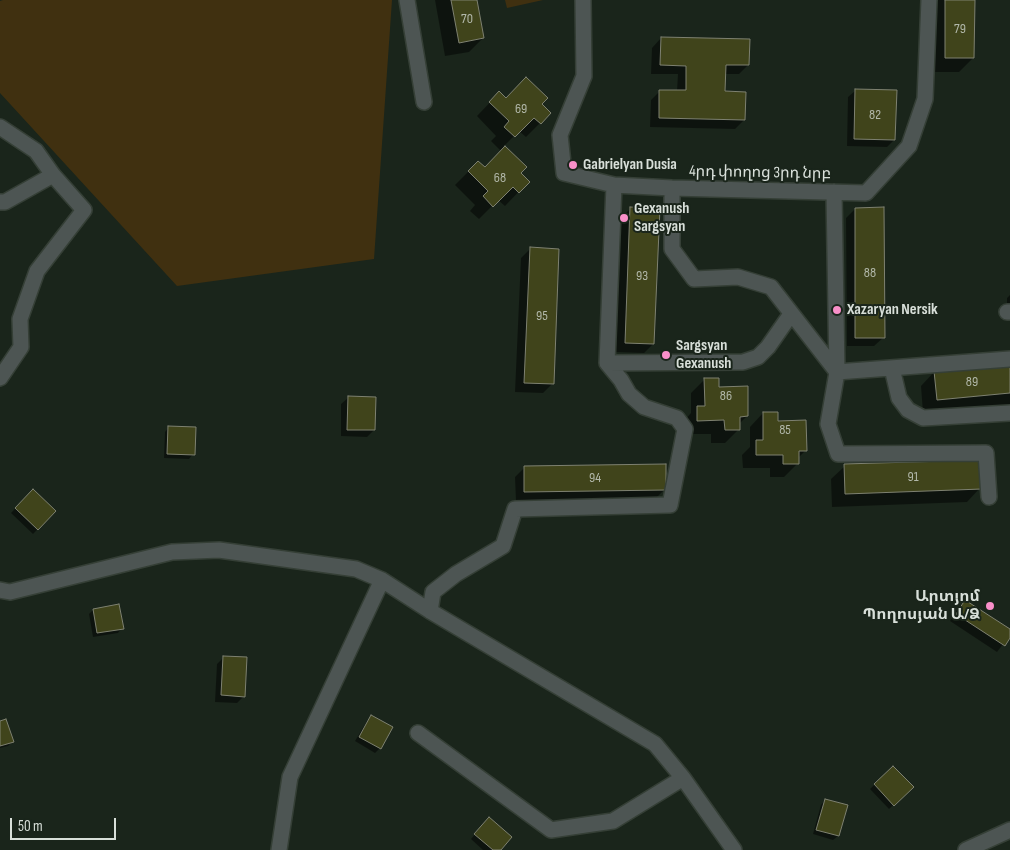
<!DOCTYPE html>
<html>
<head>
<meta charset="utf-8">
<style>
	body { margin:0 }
	#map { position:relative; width:1010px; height:850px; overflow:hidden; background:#1a251b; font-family:"Sofia Sans Condensed",sans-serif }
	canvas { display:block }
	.scale { position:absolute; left:10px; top:818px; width:106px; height:22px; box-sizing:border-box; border:2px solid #d8dfd9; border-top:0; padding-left:6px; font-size:15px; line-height:18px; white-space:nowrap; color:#d8dfd9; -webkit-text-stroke:4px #1a251b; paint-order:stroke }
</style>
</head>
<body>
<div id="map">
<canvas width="1010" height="850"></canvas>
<div class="scale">50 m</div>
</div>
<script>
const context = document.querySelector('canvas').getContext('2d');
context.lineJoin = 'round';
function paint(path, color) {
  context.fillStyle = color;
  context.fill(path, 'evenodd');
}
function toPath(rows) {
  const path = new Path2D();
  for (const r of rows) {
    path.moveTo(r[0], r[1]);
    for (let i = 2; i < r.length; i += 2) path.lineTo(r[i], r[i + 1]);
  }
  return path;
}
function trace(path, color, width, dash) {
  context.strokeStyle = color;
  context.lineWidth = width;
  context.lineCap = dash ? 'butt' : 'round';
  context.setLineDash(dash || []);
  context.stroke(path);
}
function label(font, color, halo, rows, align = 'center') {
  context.font = font + ' "Sofia Sans Condensed","Noto Sans Armenian",sans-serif';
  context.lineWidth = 4;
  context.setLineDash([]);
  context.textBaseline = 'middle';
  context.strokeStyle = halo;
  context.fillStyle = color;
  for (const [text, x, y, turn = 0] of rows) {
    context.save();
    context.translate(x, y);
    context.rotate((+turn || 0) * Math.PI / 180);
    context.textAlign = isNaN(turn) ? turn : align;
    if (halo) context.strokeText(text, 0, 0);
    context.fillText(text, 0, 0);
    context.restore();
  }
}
paint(toPath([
	[3,0,392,0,374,259,177,286,0,93,0,1],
	[505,0,543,0,507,8]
]), '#403010');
paint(toPath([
	[435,0,475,0,483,38,469,52,445,56],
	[932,0,973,0,973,58,959,72,932,72],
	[661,38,748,65,739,74,724,74,724,92,744,120,735,129,650,127,651,100,660,91,677,91,678,74,651,74,652,48],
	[855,91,894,140,887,147,847,146,848,97],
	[499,93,506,99,540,104,550,113,526,137,519,131,503,147,525,167,519,173,528,182,505,206,498,200,479,219,470,211,475,205,455,185,478,162,485,168,501,151,491,141,496,136,477,116],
	[631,208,653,344,644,353,616,352,621,218],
	[855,209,884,337,874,346,847,346,846,218],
	[530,249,552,384,543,393,515,392,521,258],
	[1010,295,1010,311,1007,311,1007,298],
	[1010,365,1010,405,923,413,921,386,934,372],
	[705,379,718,388,747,416,739,424,739,429,725,443,711,443,711,434,684,434,684,421,691,413,691,393],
	[348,398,374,430,367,437,341,436,341,404],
	[763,413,777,422,806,450,798,458,798,463,784,477,770,477,770,468,743,468,742,455,750,447,750,427],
	[169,427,193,454,189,459,164,458,165,432],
	[845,466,980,488,967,502,832,507,831,479],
	[525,467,665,489,656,498,516,501,515,477],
	[33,490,55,511,33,534,11,513],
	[965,601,1010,630,1010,635,997,652,950,621,958,608],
	[93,610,122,628,118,633,93,637,89,614],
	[224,657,244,696,237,703,215,702,217,664],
	[371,716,380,748,375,753,355,741,367,721],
	[0,723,12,742,8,746,0,748],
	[893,767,912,787,889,809,870,789],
	[825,800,846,806,838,836,833,840,813,834,821,805],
	[485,823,499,850,483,850,471,839]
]), '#0007');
const building = toPath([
	[451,0,477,0,484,38,459,43,451,0],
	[945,0,975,0,974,58,945,58,945,0],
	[661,37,750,39,749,65,726,65,725,91,746,92,745,120,659,118,659,90,686,90,686,66,660,65,661,37],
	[526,77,548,98,542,104,551,113,541,124,534,118,515,137,504,127,509,121,489,102,499,91,506,98,526,77],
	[855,89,897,90,895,140,854,139,855,89],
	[505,146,527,167,521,173,530,182,519,193,513,187,493,207,483,196,488,191,468,171,478,161,485,167,505,146],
	[630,207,660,208,654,344,625,343,630,207],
	[884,207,885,338,855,338,855,208,884,207],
	[530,247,559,249,554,384,524,383,530,247],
	[1010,364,1010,393,937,400,934,371,1010,364],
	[704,378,719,378,719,387,748,386,748,416,740,417,740,430,725,430,724,420,697,421,697,406,705,406,704,378],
	[348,396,376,397,375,430,347,430,348,396],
	[763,412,778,412,778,421,806,420,807,451,799,451,799,464,783,464,783,455,756,455,756,440,763,440,763,412],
	[168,426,196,427,195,455,167,454,168,426],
	[981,460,982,489,845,494,844,464,981,460],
	[666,464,666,490,524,492,524,466,666,464],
	[33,489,56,511,38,530,15,508,33,489],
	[965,600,1010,629,1010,638,1005,646,956,614,965,600],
	[119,604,124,629,97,633,93,609,119,604],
	[223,656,247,657,245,697,221,695,223,656],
	[371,715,393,727,381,749,359,737,371,715],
	[6,719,14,742,0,746,0,721,6,719],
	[893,766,914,787,894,806,874,784,893,766],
	[825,799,848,805,839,836,816,830,825,799],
	[489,817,512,837,501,850,493,850,474,834,489,817]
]);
paint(building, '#40441b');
trace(building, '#7e8171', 1);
const minor = toPath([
	[407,0,424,102],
	[583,0,584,76,560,135,564,173,614,185,672,188,866,193,909,146,925,99,929,0],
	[0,127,36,151,53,175,5,202,0,202],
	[672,188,672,249,694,279,738,277,771,287,837,372,828,424,838,454,986,453,989,497],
	[834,192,837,372,1010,359],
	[1007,312,1010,312],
	[607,363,743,362,758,357,768,347,791,314],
	[892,368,899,398,908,410,923,418,1010,413],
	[0,378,21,347,20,319,37,271,84,210,53,175],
	[0,590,10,592,172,552,219,550,356,569,382,580,430,611,655,744,683,778,734,850],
	[430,611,433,592,456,574,503,546,515,509,670,505,685,429,677,418,644,407,629,394,621,380,607,363,614,185],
	[418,733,551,830,613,821,683,778],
	[279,850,290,777,382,580],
	[966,850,1010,830]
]);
trace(minor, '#353f36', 18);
trace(minor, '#4d5553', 15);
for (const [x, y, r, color] of [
	[573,165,5,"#f98fc9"],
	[624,218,5,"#f98fc9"],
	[837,310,5,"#f98fc9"],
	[666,355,5,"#f98fc9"],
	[990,606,5,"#f98fc9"]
]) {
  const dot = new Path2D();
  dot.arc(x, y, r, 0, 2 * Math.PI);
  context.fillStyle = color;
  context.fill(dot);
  trace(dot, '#1a251b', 2);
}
label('14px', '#b2b8aa', null, [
	["70",467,19],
	["79",960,29],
	["69",521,109],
	["82",875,115],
	["68",500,178],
	["88",870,273],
	["93",642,276],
	["95",542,316],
	["89",972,382],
	["86",726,396],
	["85",785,430],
	["91",913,477],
	["94",595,478]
]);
label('bold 16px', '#d8dfd9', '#1a251b', [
	["Gabrielyan Dusia",583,165],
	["Gexanush",634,209],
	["Sargsyan",634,227],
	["Xazaryan Nersik",847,310],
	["Sargsyan",676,346],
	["Gexanush",676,364],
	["Արտյոմ",980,597,"right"],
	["Պողոսյան Ա/Ձ",980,615,"right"]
], 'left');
label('16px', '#d8dfd9', '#1a251b', [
	["4րդ փողոց 3րդ նրբ",760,173,1]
]);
</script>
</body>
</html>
